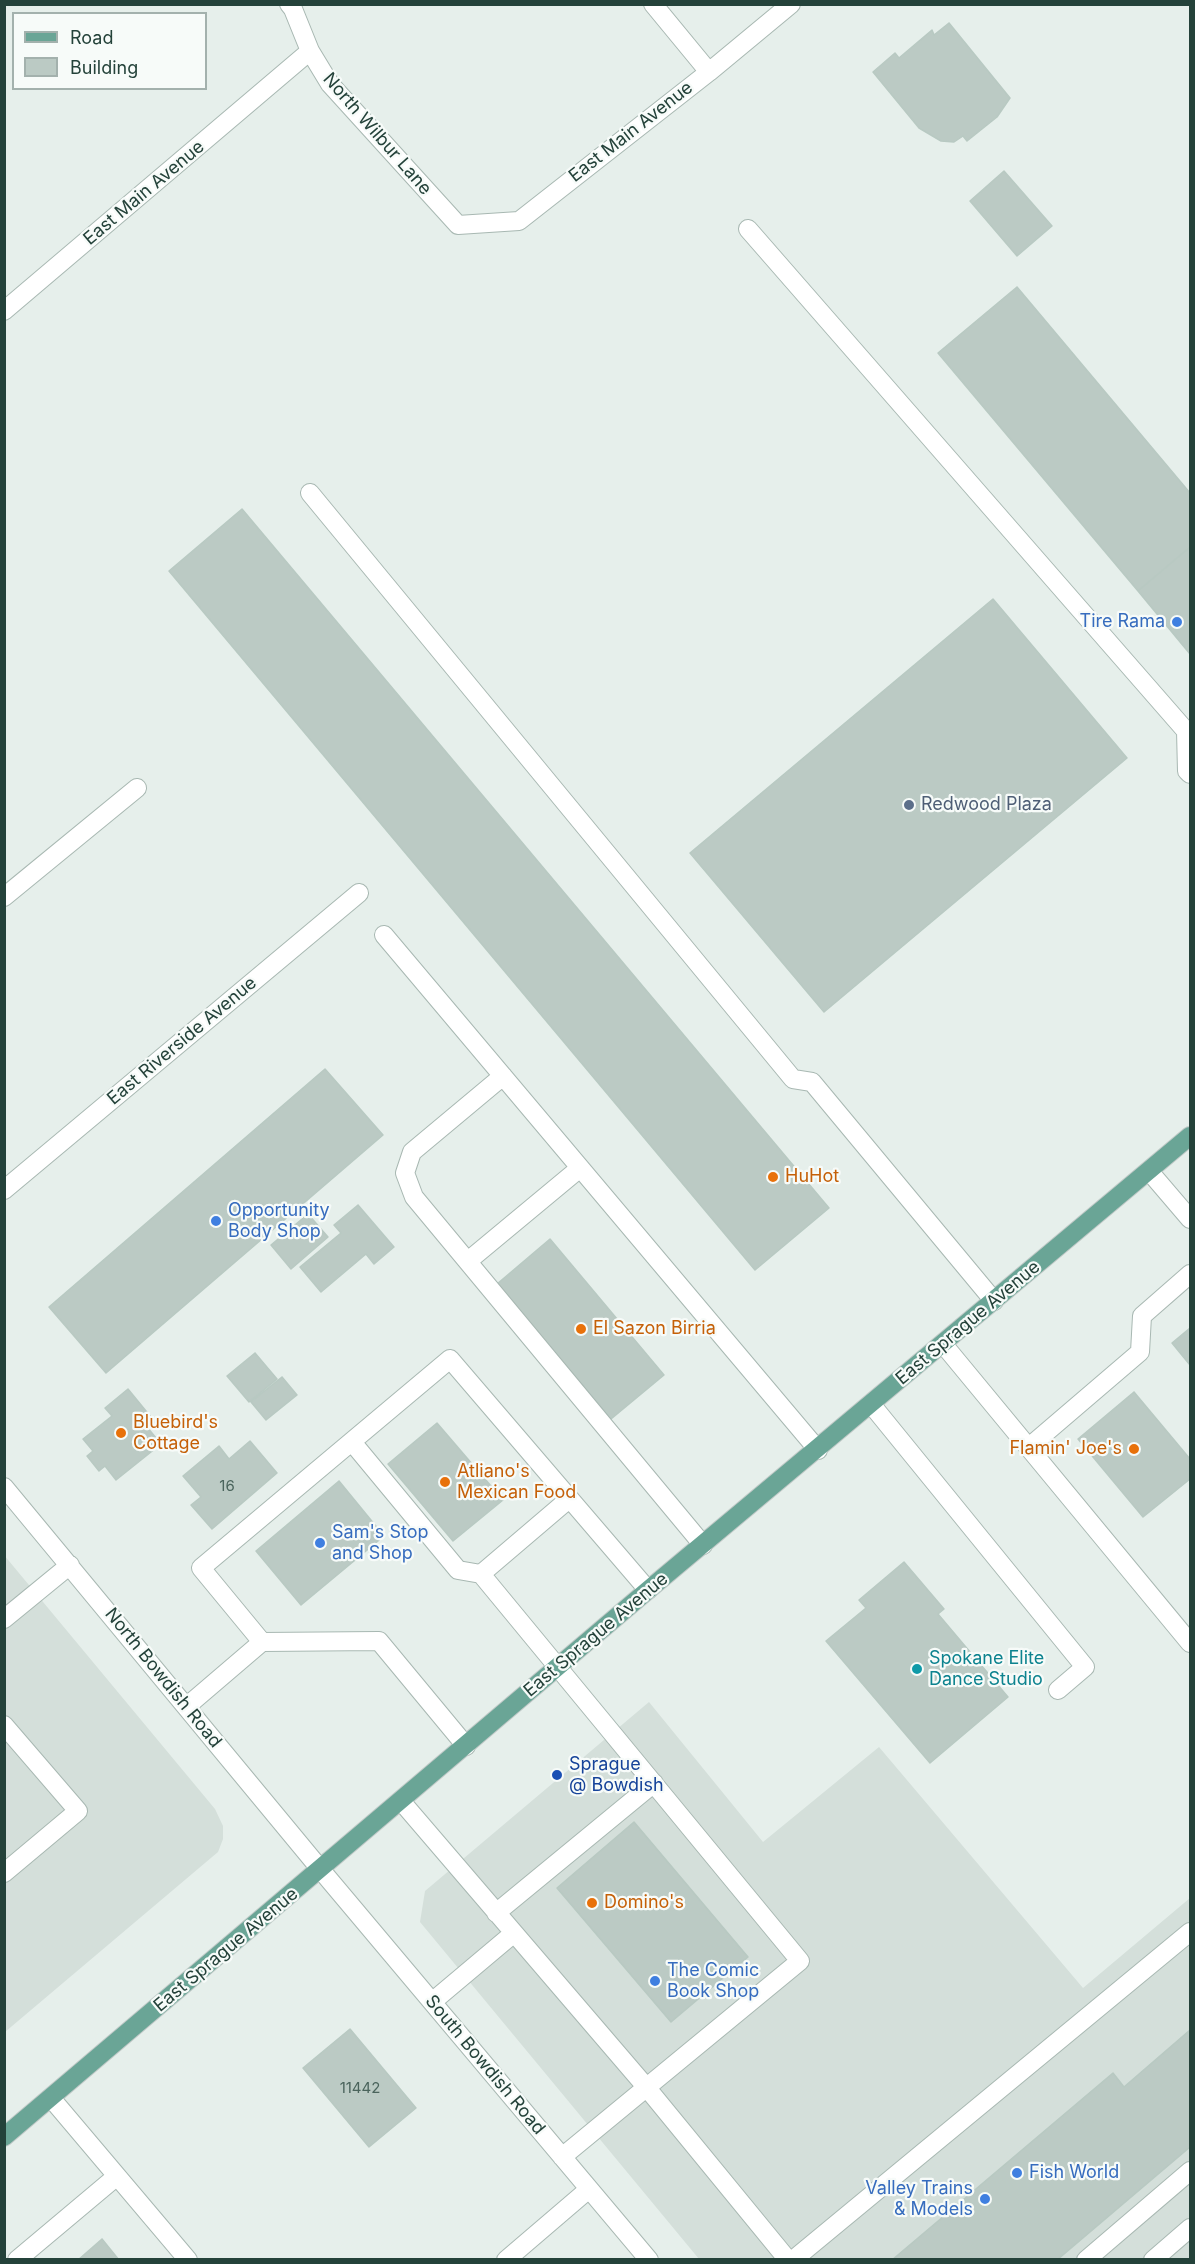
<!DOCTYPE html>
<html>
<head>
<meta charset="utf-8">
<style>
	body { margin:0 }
	#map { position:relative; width:1195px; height:2264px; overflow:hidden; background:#e6efeb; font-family:Inter,sans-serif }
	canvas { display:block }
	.frame { position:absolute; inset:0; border:6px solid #24423a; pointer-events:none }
	.legend { position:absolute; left:12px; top:12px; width:195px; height:78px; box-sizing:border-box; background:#f7fbf9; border:2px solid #a3b1ad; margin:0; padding:8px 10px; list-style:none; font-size:18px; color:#24423a }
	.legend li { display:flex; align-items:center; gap:12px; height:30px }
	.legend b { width:30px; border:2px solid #a3b1ad }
</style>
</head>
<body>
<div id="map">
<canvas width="1195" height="2264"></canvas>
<div class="frame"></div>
<ul class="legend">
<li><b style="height:8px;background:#6aa596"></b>Road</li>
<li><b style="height:16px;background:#bbcac4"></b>Building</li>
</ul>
</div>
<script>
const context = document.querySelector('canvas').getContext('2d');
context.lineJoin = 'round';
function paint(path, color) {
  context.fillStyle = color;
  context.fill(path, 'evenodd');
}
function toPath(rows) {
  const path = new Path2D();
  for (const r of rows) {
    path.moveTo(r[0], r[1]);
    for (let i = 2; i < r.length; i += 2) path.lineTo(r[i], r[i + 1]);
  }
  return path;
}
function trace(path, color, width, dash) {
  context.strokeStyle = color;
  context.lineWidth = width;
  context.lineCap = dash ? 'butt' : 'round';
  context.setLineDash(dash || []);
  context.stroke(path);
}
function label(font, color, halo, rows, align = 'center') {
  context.font = font + ' Inter,sans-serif';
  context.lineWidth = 4.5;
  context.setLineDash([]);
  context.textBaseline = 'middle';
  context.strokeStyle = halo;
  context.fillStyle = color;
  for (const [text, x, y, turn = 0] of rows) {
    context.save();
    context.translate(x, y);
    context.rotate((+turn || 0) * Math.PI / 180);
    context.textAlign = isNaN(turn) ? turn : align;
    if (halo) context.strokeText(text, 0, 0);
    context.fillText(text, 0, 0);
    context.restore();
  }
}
paint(toPath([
	[4,1555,215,1809,223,1826,223,1839,218,1852,5,2032],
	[649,1702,763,1842,879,1747,1083,1988,1190,1898,1190,2259,699,2259,420,1922,425,1891]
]), '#d4dfda');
const building = toPath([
	[949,23,1010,98,997,117,967,141,963,136,954,142,941,141,919,128,873,72,895,53,899,58,932,30,934,35,949,23],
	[1004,171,1052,226,1017,256,970,201,1004,171],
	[1017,287,1190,493,1190,547,1138,591,938,353,1017,287],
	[242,509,829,1208,755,1270,169,571,242,509],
	[1190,547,1190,654,1138,591,1190,547],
	[993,599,1127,758,824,1012,690,853,993,599],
	[325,1069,383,1135,106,1373,49,1307,325,1069],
	[358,1205,394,1247,374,1264,366,1254,321,1292,300,1267,341,1233,334,1225,358,1205],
	[308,1214,328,1237,291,1269,271,1245,308,1214],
	[550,1239,664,1375,611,1419,497,1284,550,1239],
	[1190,1328,1190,1365,1172,1343,1190,1328],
	[255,1353,277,1379,249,1402,227,1376,255,1353],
	[282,1377,297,1395,266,1420,251,1402,282,1377],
	[128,1389,155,1422,147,1427,161,1444,116,1480,105,1466,99,1471,87,1456,93,1451,83,1439,112,1416,105,1408,128,1389],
	[1134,1392,1190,1459,1190,1479,1143,1517,1078,1439,1134,1392],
	[437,1423,503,1500,453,1541,388,1464,437,1423],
	[250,1441,277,1473,212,1529,191,1505,201,1497,183,1476,219,1446,229,1459,250,1441],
	[339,1481,384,1536,301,1605,256,1551,339,1481],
	[904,1562,944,1609,938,1614,1008,1697,930,1763,826,1641,866,1608,859,1600,904,1562],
	[634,1822,748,1957,671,2022,557,1888,634,1822],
	[350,2029,416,2108,369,2147,303,2068,350,2029],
	[1190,2030,1190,2147,1057,2260,892,2260,1113,2073,1124,2087,1190,2030],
	[102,2239,119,2260,78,2260,102,2239]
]);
paint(building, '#bbcac4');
trace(building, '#b8c9c2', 1.5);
const minor = toPath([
	[289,4,293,9,310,51,330,84,458,225,519,221,709,72,791,4],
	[653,4,709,72],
	[748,229,1186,731,1187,771,1190,774],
	[4,311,310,51],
	[310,493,793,1079,812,1082,994,1301],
	[4,897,137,788],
	[384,935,818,1450],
	[503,1076,412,1152,405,1173,414,1197,703,1545],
	[1149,1171,1190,1219],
	[4,1190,359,893],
	[468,1261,580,1168],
	[943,1344,1190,1643],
	[871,1404,1085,1667,1058,1690],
	[352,1442,458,1570,481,1574,800,1961,562,2157],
	[1029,1447,1140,1352,1142,1316,1190,1274],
	[4,1487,321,1870,649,2260],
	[481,1574,569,1499],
	[4,1619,70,1565],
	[262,1642,201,1568,450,1359,648,1590],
	[186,1707,262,1642,379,1641,466,1746],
	[4,1725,78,1811,4,1873],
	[401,1801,647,2088,788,2260],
	[496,1913,654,1783],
	[432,2002,514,1933],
	[51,2098,188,2260],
	[17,2260,117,2176],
	[506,2260,589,2189],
	[793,2260,1190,1932],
	[1086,2260,1190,2171],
	[1153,2260,1190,2228]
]);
const major = toPath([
	[4,2137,648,1590,1190,1136]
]);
trace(minor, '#a8b8b2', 20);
trace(major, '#c2cac8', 20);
trace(minor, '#fff', 18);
trace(major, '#6aa596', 18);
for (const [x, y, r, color] of [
	[1177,622,6,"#3f7fe0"],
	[909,805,6,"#5c6f8a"],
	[773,1177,6,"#e8710a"],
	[216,1221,6,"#3f7fe0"],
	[581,1329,6,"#e8710a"],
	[121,1433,6,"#e8710a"],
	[1134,1449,6,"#e8710a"],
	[445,1482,6,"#e8710a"],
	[320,1543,6,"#3f7fe0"],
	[917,1669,6,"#0f9aa8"],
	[557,1775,6,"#1a4fb4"],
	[592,1903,6,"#e8710a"],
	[655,1981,6,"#3f7fe0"],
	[1017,2173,6,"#3f7fe0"],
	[985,2199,6,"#3f7fe0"]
]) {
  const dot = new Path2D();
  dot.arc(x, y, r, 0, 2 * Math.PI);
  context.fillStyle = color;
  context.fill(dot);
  trace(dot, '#f7fbf9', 2);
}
label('15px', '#4a645c', null, [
	["16",227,1486],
	["11442",360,2088]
]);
label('18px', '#24423a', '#f7fbf9', [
	["East Main Avenue",631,132,-38],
	["North Wilbur Lane",377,134,49],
	["East Main Avenue",144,193,-40],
	["East Riverside Avenue",182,1041,-40],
	["East Sprague Avenue",968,1323,-40],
	["East Sprague Avenue",596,1635,-40],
	["North Bowdish Road",163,1678,51],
	["East Sprague Avenue",226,1950,-40],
	["South Bowdish Road",485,2065,50]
]);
label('18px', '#366cbe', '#f7fbf9', [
	["Tire Rama",1165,622,"right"],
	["Opportunity",228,1211],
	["Body Shop",228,1232],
	["Sam's Stop",332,1533],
	["and Shop",332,1554],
	["The Comic",667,1971],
	["Book Shop",667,1992],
	["Fish World",1029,2173],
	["Valley Trains",973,2189,"right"],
	["& Models",973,2210,"right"]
], 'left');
label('18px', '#4e5e75', '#f7fbf9', [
	["Redwood Plaza",921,805]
], 'left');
label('18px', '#c56008', '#f7fbf9', [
	["HuHot",785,1177],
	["El Sazon Birria",593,1329],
	["Bluebird's",133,1423],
	["Cottage",133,1444],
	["Flamin' Joe's",1122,1449,"right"],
	["Atliano's",457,1472],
	["Mexican Food",457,1493],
	["Domino's",604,1903]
], 'left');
label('18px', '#0d838f', '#f7fbf9', [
	["Spokane Elite",929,1659],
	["Dance Studio",929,1680]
], 'left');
label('18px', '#164399', '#f7fbf9', [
	["Sprague",569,1765],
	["@ Bowdish",569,1786]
], 'left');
</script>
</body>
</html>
